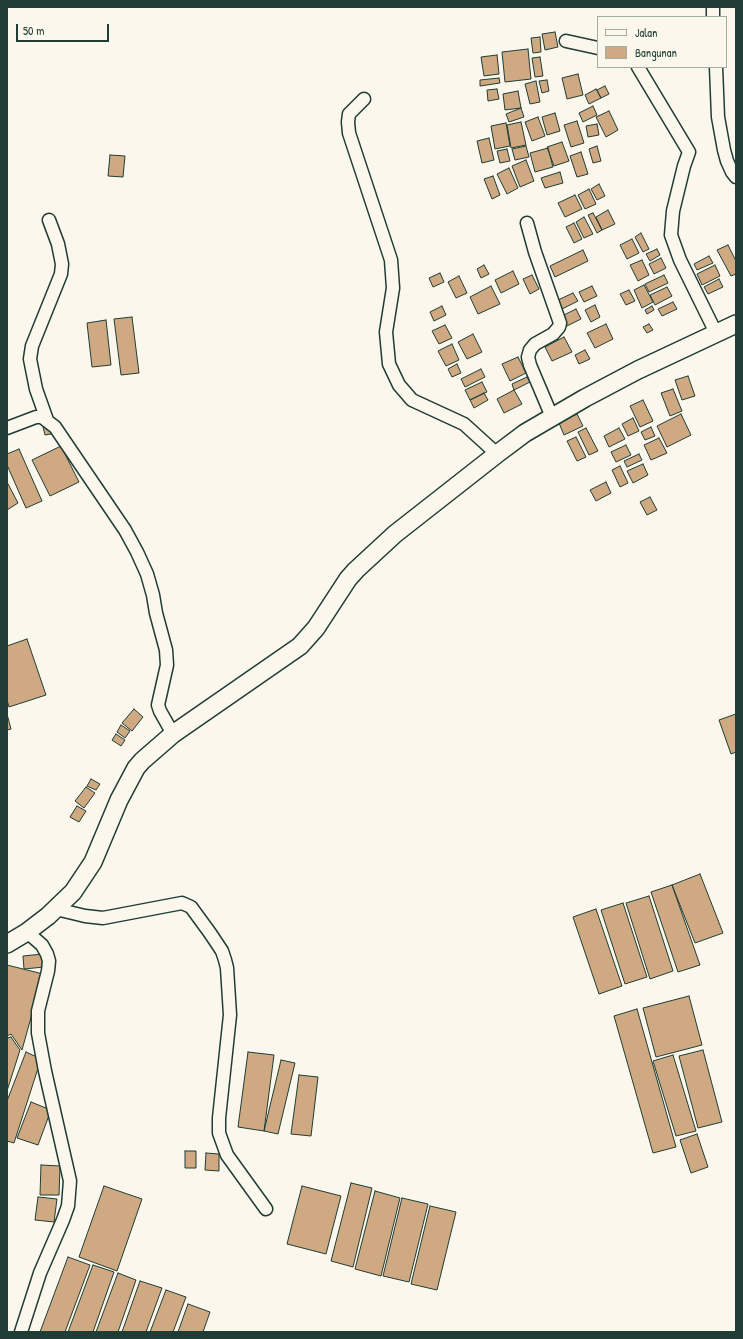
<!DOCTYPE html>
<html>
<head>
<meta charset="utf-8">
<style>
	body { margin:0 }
	#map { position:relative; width:743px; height:1339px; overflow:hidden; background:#fbf7ec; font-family:"Patrick Hand",sans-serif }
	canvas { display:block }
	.frame { position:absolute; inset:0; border:8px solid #1f3d34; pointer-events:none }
	.legend { position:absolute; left:597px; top:16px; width:130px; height:52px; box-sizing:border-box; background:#fbf7ec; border:1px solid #a3ada2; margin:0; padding:5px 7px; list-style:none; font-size:12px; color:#1f3d34 }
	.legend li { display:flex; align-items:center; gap:8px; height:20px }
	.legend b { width:20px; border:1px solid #a3ada2 }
	.scale { position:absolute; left:16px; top:24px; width:93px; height:18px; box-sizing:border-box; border:2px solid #1f3d34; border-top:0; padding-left:5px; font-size:12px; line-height:14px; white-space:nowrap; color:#1f3d34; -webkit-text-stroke:3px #fbf7ec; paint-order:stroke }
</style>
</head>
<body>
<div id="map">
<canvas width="743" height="1339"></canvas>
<div class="frame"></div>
<ul class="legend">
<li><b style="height:5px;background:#fbf7ec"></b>Jalan</li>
<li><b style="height:11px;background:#cfa981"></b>Bangunan</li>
</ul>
<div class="scale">50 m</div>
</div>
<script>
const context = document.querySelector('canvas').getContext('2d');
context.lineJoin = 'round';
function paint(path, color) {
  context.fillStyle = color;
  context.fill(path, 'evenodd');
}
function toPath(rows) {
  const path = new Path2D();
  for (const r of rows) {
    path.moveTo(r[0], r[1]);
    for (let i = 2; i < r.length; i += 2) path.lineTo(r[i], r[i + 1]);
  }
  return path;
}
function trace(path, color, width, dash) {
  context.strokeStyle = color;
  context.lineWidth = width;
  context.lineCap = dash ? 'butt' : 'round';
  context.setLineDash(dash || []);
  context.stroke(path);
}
const building = toPath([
	[555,32,558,47,545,50,542,34,555,32],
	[540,37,541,52,533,53,531,38,540,37],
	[528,49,531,79,505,82,502,52,528,49],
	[497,55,499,74,484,76,481,57,497,55],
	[540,57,543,76,535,77,532,58,540,57],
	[578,74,583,95,567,99,562,78,578,74],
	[499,78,500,83,480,86,480,80,499,78],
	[547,80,549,91,542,93,539,81,547,80],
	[536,81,540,102,530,104,525,84,536,81],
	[605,86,609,94,601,98,597,90,605,86],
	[497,89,499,99,488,101,487,90,497,89],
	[596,89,601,98,589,104,585,95,596,89],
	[518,91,521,108,505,110,503,94,518,91],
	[593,106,597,115,583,122,579,113,593,106],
	[521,108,524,117,509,122,506,114,521,108],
	[609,111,618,130,606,137,596,117,609,111],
	[555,113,560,131,547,135,542,117,555,113],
	[538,117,545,136,532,141,525,122,538,117],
	[577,121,584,143,571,147,564,125,577,121],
	[521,122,526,145,511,148,507,125,521,122],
	[506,123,510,146,495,149,491,126,506,123],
	[597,124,599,135,588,137,586,126,597,124],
	[489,138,494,160,482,163,477,141,489,138],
	[562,142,569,161,554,166,547,147,562,142],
	[526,146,529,157,515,160,512,149,526,146],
	[597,146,601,161,593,163,589,149,597,146],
	[548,148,553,167,535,172,530,153,548,148],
	[507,149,510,161,500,163,497,151,507,149],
	[581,152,588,174,577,177,570,156,581,152],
	[110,155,125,156,123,177,108,176,110,155],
	[526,160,534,181,520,187,512,166,526,160],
	[509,168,518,188,507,194,497,174,509,168],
	[560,172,563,183,545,188,541,178,560,172],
	[493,176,500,195,492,199,484,179,493,176],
	[599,184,605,196,597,200,591,189,599,184],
	[589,189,596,204,585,209,578,195,589,189],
	[575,195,582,209,565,217,558,203,575,195],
	[608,210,615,224,602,230,596,217,608,210],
	[593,213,602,230,597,233,588,215,593,213],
	[584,217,593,234,584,238,576,222,584,217],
	[574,223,582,239,574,243,566,227,574,223],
	[641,233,649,249,643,252,635,237,641,233],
	[632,239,639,253,627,259,620,245,632,239],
	[728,245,736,261,736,274,731,276,717,250,728,245],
	[657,249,660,255,650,261,646,254,657,249],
	[583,250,588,261,555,277,550,266,583,250],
	[709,256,713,263,697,270,694,264,709,256],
	[661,258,666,268,654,274,649,264,661,258],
	[642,260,649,275,638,281,630,265,642,260],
	[484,265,489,274,481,278,477,269,484,265],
	[715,265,720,276,702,285,697,274,715,265],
	[513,271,519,284,501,293,495,280,513,271],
	[440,273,444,282,433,287,429,278,440,273],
	[532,275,539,289,530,294,523,279,532,275],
	[664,275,668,283,649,292,645,284,664,275],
	[459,276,467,293,456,298,448,282,459,276],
	[719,279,723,287,708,294,704,287,719,279],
	[644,285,653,302,642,308,634,290,644,285],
	[491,286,500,304,478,314,470,297,491,286],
	[592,286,597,296,584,302,579,292,592,286],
	[667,287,672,296,655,305,650,295,667,287],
	[629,290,635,301,626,305,620,294,629,290],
	[573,293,578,301,562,309,558,300,573,293],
	[673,302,677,309,662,316,658,309,673,302],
	[595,305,600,317,591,322,585,310,595,305],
	[442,306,446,315,434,321,430,312,442,306],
	[652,306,654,310,647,314,645,310,652,306],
	[576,309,581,319,567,326,562,316,576,309],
	[132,317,139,373,121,375,114,319,132,317],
	[106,320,111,365,92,367,87,323,106,320],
	[606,324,613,339,595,348,587,333,606,324],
	[649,324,653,330,647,333,643,327,649,324],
	[445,325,452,338,439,344,432,331,445,325],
	[473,334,482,352,467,359,458,342,473,334],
	[564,337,572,352,552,361,545,347,564,337],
	[452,344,459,360,446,366,438,351,452,344],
	[585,350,590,359,579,364,575,355,585,350],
	[518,357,526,373,510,381,502,364,518,357],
	[457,364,461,373,452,377,448,369,457,364],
	[481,369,485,377,465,387,461,379,481,369],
	[688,376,695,396,682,400,675,380,688,376],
	[527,377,530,382,514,390,512,384,527,377],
	[482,382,487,392,470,400,465,390,482,382],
	[673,389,682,411,670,416,661,393,673,389],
	[514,390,522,404,504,413,497,399,514,390],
	[484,393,488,400,474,408,470,400,484,393],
	[643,400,653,421,640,427,630,406,643,400],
	[577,414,583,426,564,435,559,423,577,414],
	[681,414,691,435,667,447,657,426,681,414],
	[633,418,639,431,628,436,622,424,633,418],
	[49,426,51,434,45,435,43,427,49,426],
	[651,427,655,436,645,440,641,432,651,427],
	[586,428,598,451,589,455,578,432,586,428],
	[619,428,625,439,609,447,604,436,619,428],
	[576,437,586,457,577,461,567,441,576,437],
	[659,438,667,453,651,460,644,445,659,438],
	[626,445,631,455,616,462,611,452,626,445],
	[61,446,79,482,50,496,32,460,61,446],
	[19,449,42,501,26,508,7,465,7,454,19,449],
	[639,454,642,460,627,467,624,461,639,454],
	[643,464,648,475,633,483,627,471,643,464],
	[620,466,628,483,620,487,612,470,620,466],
	[7,482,18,503,7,510,7,482],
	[606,482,611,493,596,501,590,490,606,482],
	[650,497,657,510,647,515,640,502,650,497],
	[27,639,46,695,9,707,7,700,7,646,27,639],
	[134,709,143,717,132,731,122,723,134,709],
	[7,714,11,729,7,730,7,714],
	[736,714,736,752,731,754,719,720,736,714],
	[121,725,130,731,125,738,117,732,121,725],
	[116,734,125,740,121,746,112,740,116,734],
	[91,779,100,784,96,790,87,786,91,779],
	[86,787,95,793,84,808,75,801,86,787],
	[77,806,86,811,79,822,70,817,77,806],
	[700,874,723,933,695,943,672,885,700,874],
	[672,885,700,965,678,972,651,892,672,885],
	[649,896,673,971,650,979,626,903,649,896],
	[623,903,647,977,625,984,601,910,623,903],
	[596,909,622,986,599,994,573,917,596,909],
	[43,954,44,967,24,969,23,956,43,954],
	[7,965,43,974,22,1050,11,1034,7,1036,7,965],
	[689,996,702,1045,656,1057,643,1008,689,996],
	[637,1009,676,1147,653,1153,614,1016,637,1009],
	[11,1037,20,1050,7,1091,7,1038,11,1037],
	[703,1050,722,1122,698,1128,679,1056,703,1050],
	[26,1052,41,1059,14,1143,7,1141,7,1101,26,1052],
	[248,1052,274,1055,264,1131,238,1127,248,1052],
	[673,1055,696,1131,676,1136,653,1061,673,1055],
	[281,1060,295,1063,278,1134,264,1131,281,1060],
	[299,1075,318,1077,311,1136,291,1134,299,1075],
	[31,1102,51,1110,38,1145,17,1138,31,1102],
	[697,1134,708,1167,691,1173,680,1140,697,1134],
	[185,1151,196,1151,196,1168,185,1168,185,1151],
	[206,1153,219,1154,219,1171,205,1170,206,1153],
	[41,1165,60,1166,59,1195,40,1195,41,1165],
	[351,1183,372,1188,353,1267,331,1261,351,1183],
	[104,1186,142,1199,117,1271,79,1257,104,1186],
	[302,1186,341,1196,326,1254,287,1244,302,1186],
	[375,1191,400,1198,381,1276,355,1269,375,1191],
	[38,1197,57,1199,54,1222,35,1220,38,1197],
	[402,1198,428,1204,409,1282,383,1276,402,1198],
	[430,1206,456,1212,437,1290,411,1284,430,1206],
	[68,1257,90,1265,65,1332,40,1332,68,1257],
	[93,1265,114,1272,93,1332,68,1332,93,1265],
	[118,1273,136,1280,118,1332,96,1332,118,1273],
	[140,1281,162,1288,146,1332,122,1332,140,1281],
	[166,1290,186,1297,173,1332,150,1332,166,1290],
	[188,1304,210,1312,203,1332,178,1332,188,1304]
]);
paint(building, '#cfa981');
trace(building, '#1f3d34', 1);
const street = toPath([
	[713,7,713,17],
	[566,41,598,48],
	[638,67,689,152,684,166,673,211,671,235,680,260,716,333],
	[716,67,718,117,724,150,727,161,732,172,736,177],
	[364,99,349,114,348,122,349,133,391,260,393,288,386,332,389,364,399,385,412,400,464,424,497,454],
	[527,223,535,252,560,323,559,327,553,334,535,344,530,350,528,357,530,365,552,417],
	[47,420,36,389,30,359,32,346,61,274,62,264,58,244,49,220],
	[7,428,36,417,42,417,55,427,125,530,137,552,147,574,153,595,156,613,166,650,167,665,158,705,160,711,173,734],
	[56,909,85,916,103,918,182,903,191,907,210,933,222,951,225,960,227,968,230,1015,219,1118,219,1133,227,1155,266,1209],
	[21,1332,40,1273,63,1220,68,1206,70,1181,45,1071,38,1033,38,1011,48,971,49,961,47,954,42,945,27,932]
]);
const secondary = toPath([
	[7,944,27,932,48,916,73,892,93,862,119,800,136,768,142,761,173,734,300,646,316,628,348,579,356,570,395,534,497,454,525,433,585,398,638,370,736,324]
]);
trace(street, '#1f3d34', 15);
trace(secondary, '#1f3d34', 20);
trace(street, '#fbf7ec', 12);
trace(secondary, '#fbf7ec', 17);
</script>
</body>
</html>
